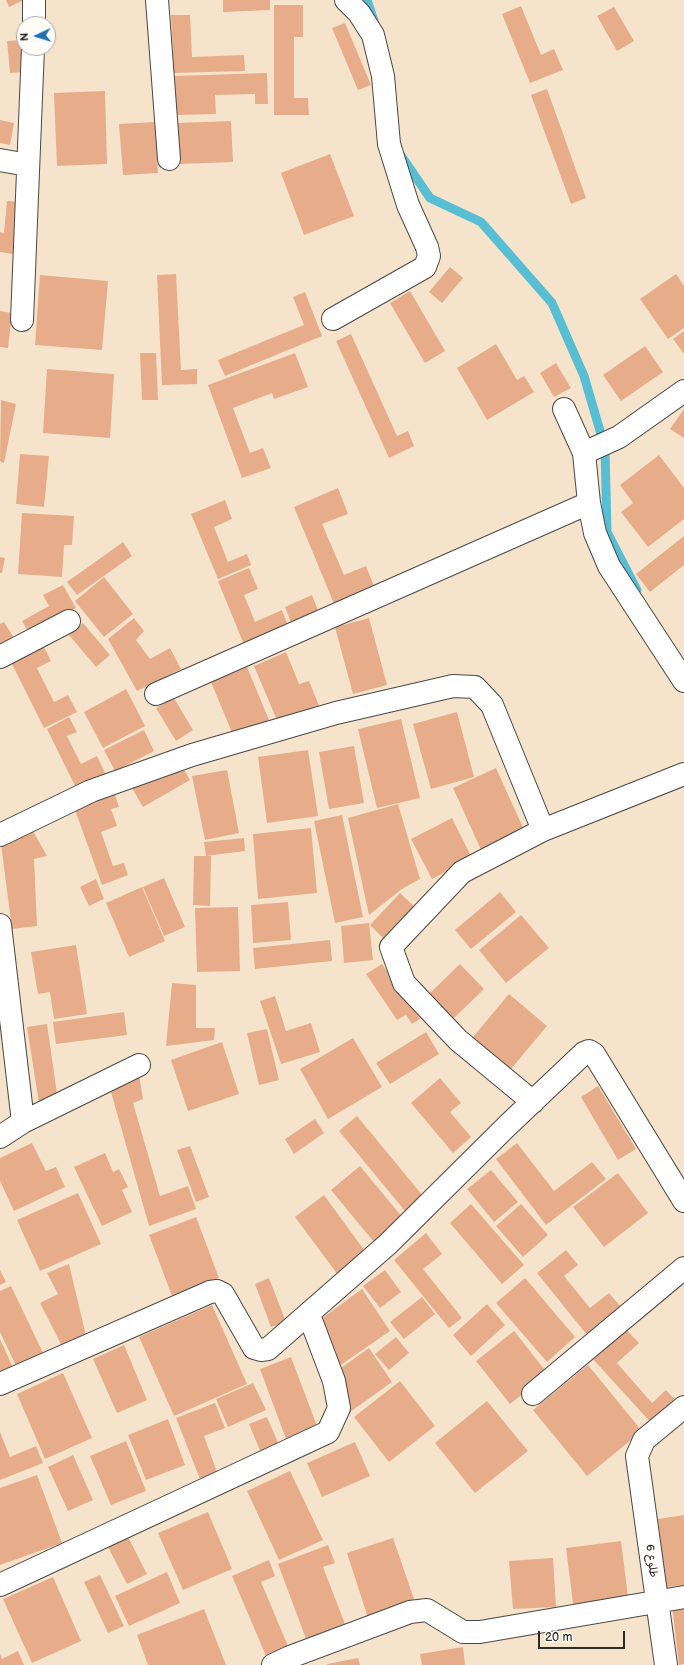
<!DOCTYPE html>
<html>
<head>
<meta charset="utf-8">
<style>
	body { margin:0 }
	#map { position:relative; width:684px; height:1665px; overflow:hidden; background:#f5e4cb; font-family:"Balsamiq Sans",sans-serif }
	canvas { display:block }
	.north { position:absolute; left:16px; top:16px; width:40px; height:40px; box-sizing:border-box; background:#fdfcf7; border:1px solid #a9a8a5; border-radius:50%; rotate:266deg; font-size:11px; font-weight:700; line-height:16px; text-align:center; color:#2b2b2b }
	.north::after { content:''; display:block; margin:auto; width:14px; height:18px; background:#1f6fb2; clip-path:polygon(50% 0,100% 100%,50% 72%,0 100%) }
	.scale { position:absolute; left:538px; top:1631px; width:87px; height:18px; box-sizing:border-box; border:2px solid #2b2b2b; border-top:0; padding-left:5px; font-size:12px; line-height:14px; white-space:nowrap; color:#2b2b2b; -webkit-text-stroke:3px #fdfcf7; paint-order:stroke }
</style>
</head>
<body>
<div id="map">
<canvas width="684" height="1665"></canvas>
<div class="north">N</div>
<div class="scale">20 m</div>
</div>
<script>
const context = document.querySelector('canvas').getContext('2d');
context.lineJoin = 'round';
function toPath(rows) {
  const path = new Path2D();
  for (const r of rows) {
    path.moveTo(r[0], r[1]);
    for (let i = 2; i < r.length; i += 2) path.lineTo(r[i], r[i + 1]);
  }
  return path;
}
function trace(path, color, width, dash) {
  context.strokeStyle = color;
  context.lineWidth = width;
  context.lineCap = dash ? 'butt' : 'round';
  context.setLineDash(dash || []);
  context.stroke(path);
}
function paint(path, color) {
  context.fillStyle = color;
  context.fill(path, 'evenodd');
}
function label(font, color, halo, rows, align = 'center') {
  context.font = font + ' "Balsamiq Sans","Playpen Sans Arabic",sans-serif';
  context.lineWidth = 3.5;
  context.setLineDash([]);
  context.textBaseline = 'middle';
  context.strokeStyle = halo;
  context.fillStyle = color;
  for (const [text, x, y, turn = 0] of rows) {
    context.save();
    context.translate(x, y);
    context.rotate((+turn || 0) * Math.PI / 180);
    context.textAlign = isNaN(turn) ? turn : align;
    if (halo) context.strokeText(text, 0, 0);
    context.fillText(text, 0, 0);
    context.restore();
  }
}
trace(toPath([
	[367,0,375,24],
	[400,154,430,198,481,222,552,303,584,376,605,448,607,532,637,590]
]), '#57bed4', 9);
paint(toPath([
	[6,0,22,0,22,1,9,7],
	[223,0,270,0,270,10,223,12],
	[274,5,303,5,303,37,294,37,294,98,308,98,309,115,274,115],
	[521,6,541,55,554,49,563,70,530,83,502,14],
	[614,7,634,41,617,51,597,16],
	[171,15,190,15,192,57,244,55,245,71,174,73],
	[345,23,371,85,358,90,332,28],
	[22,40,24,72,10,73,7,41],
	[267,73,268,104,255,104,255,94,215,95,216,114,175,115,173,76],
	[547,89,586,198,571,204,531,95],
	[105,91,107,164,57,166,54,93],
	[0,120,14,123,10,145,0,143],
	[231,121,233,162,179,164,177,123],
	[155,122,158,173,123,175,119,124],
	[330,154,354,216,304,235,281,173],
	[7,201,23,202,19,255,0,252,0,232,4,233],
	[450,267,463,278,442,303,429,292],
	[176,274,181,370,197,369,197,384,162,385,157,275],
	[676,274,684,286,684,328,668,339,640,299],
	[40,275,108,281,102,350,35,345],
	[410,291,445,351,425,363,390,303],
	[305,292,322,336,225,376,218,360,304,325,293,297],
	[0,311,12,313,8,348,0,347],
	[684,331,684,354,673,339],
	[351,334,397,436,408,431,414,446,389,458,336,341],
	[496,344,517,380,524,376,534,392,487,420,457,368],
	[645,346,663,372,621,401,603,375],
	[140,353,156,353,158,400,142,400],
	[295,353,308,387,274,399,272,393,233,408,250,453,263,448,271,468,242,478,208,385],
	[556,363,571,388,554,397,540,373],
	[47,369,114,374,110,438,43,433],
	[1,400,16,404,4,463,0,461],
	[684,409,684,438,670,429],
	[20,454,49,456,44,507,16,504],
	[659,455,684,488,684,519,648,547,621,512,633,503,620,485],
	[338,488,348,514,322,524,344,575,366,566,375,589,335,606,294,507],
	[225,500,232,519,214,527,228,562,247,554,251,565,218,579,191,514],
	[22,513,74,516,72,545,64,545,62,577,18,574],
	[684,536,684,565,650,592,636,574],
	[123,542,132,556,77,595,67,582],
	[0,557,5,558,2,573,0,573],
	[249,568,258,589,244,595,255,622,282,610,289,628,245,647,218,581],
	[104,577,133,614,104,637,75,601],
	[63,585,76,608,29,633,22,621,49,606,43,595],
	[312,595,319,613,292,625,285,607],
	[134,618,144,631,136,640,150,659,170,648,181,669,137,691,108,639],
	[369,618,387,685,353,694,335,627],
	[4,622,14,638,0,646,0,624],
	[83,623,110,655,96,667,69,635],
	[43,645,51,661,37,668,54,702,68,695,77,712,44,728,11,662],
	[286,652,299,684,309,681,320,708,279,725,254,666],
	[247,667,269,720,233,735,211,682],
	[126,689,145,726,103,748,84,712],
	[174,698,193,730,176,741,156,708],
	[457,712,474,777,431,789,413,724],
	[69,717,77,732,67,736,81,764,97,756,107,777,78,792,47,729],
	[401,719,420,798,377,808,358,729],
	[144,730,154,751,115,771,104,750],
	[354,746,364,803,329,809,319,752],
	[308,750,318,816,267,823,258,757],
	[179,761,190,780,143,807,132,788],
	[496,768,525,832,482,852,453,788],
	[227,770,239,833,205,840,192,776],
	[114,792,119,807,111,809,117,826,101,832,113,866,124,863,128,875,102,885,74,807],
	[398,804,420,879,402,889,369,915,348,818],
	[342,815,363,917,335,923,314,821],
	[452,818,472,858,432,879,411,839],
	[311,828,317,893,258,899,253,834],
	[33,831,47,856,34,859,37,926,12,929,1,844],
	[244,838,245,851,206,856,204,842],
	[194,856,211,856,210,906,193,905],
	[164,878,185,927,164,936,143,887],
	[96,879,104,899,89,906,80,887],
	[142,887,165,941,129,957,106,903],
	[500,892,516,912,471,949,455,930],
	[400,893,417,909,386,941,370,925],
	[288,902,291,940,253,943,251,905],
	[238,907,240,971,197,972,195,908],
	[521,915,549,948,506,983,479,950],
	[369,923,373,960,344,963,341,926],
	[330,940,332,961,255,969,253,948],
	[76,945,87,1014,54,1019,50,992,38,994,31,952],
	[382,964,420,1019,412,1024,406,1015,397,1020,366,974],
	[460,964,484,989,451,1021,427,996],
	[172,983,196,985,196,1028,215,1028,214,1040,166,1046],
	[509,994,547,1026,511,1069,473,1037],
	[275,996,286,1031,311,1023,320,1052,281,1064,260,1001],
	[124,1012,127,1035,56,1044,53,1022],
	[47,1024,58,1101,39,1103,27,1027],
	[267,1029,279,1080,259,1085,247,1033],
	[426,1032,439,1054,390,1084,376,1063],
	[353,1038,382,1087,328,1119,300,1069],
	[222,1042,239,1094,188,1111,171,1060],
	[139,1074,143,1099,133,1103,160,1196,188,1186,196,1209,149,1226,109,1085],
	[440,1078,461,1103,450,1112,471,1137,453,1153,411,1103],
	[598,1086,636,1149,618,1160,581,1097],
	[357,1116,423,1196,405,1211,339,1131],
	[315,1119,324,1133,294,1154,285,1139],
	[32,1143,46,1171,56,1167,65,1187,14,1211,0,1181,0,1158],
	[517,1143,554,1191,592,1162,606,1179,546,1225,496,1159],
	[190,1146,209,1197,196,1202,177,1150],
	[105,1153,113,1172,119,1169,128,1187,122,1190,132,1212,102,1226,74,1167],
	[360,1166,403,1218,374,1242,331,1190],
	[491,1170,518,1202,494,1222,467,1189],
	[618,1173,648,1213,604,1247,573,1207],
	[78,1193,101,1244,40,1271,17,1220],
	[324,1195,367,1254,338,1275,295,1217],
	[471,1204,524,1265,502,1284,450,1223],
	[521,1204,548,1235,523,1257,496,1226],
	[196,1217,219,1278,172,1296,149,1235],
	[426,1233,442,1254,423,1269,462,1318,449,1328,394,1260],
	[566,1250,578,1265,564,1276,590,1308,609,1293,621,1307,587,1335,537,1273],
	[69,1264,86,1336,63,1348,40,1303,58,1294,47,1273],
	[0,1270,6,1282,0,1285],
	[385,1270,401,1292,380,1308,363,1286],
	[269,1278,286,1322,271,1327,255,1284],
	[525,1278,575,1337,547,1362,496,1303],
	[11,1286,46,1359,19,1372,0,1332,0,1291],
	[362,1289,390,1331,335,1369,317,1322],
	[422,1297,435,1314,404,1339,390,1322],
	[487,1304,505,1325,471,1356,453,1335],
	[212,1305,247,1384,174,1416,139,1337],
	[624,1327,639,1343,617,1363,652,1403,666,1390,678,1403,654,1426,591,1357],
	[514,1331,548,1374,510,1404,476,1361],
	[396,1337,409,1353,389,1370,375,1354],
	[0,1339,14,1370,0,1377],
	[124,1345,147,1400,117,1413,93,1359],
	[369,1348,392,1382,350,1412,334,1373],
	[291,1357,317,1426,286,1439,260,1369],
	[588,1365,642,1431,587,1476,533,1410],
	[63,1373,92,1438,45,1459,17,1394],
	[400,1381,435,1426,389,1462,354,1417],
	[253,1383,266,1410,228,1427,216,1399],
	[487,1401,528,1451,475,1493,435,1443],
	[215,1403,225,1428,204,1436,217,1472,200,1479,176,1418],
	[267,1417,279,1445,261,1453,249,1424],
	[168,1419,185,1465,146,1480,128,1435],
	[0,1432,10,1457,36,1446,43,1463,0,1480],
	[126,1441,146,1491,111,1505,90,1456],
	[355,1442,370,1476,322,1497,307,1463],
	[73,1455,93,1500,68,1511,48,1467],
	[290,1471,323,1540,279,1560,247,1491],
	[37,1475,62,1543,0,1565,0,1488],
	[208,1512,232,1569,183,1590,158,1533],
	[684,1515,684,1585,666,1587,658,1519],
	[127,1535,147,1574,127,1584,107,1545],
	[393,1538,415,1602,368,1618,347,1553],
	[621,1541,629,1605,574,1611,566,1548],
	[328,1545,335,1563,323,1567,345,1624,306,1639,278,1564],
	[553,1558,556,1607,513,1609,509,1561],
	[269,1560,275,1576,261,1582,288,1646,266,1656,232,1576],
	[167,1572,180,1603,129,1626,115,1596],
	[100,1575,124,1626,108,1633,84,1582],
	[53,1577,81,1641,32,1663,3,1599],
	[684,1604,684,1664,679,1665,672,1605],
	[204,1609,226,1665,148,1665,137,1635],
	[463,1647,465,1665,422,1665,420,1654],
	[18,1651,24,1665,0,1665,0,1654,2,1659],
	[358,1658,360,1665,327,1665,327,1664]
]), '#e7ad8a');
const minor = toPath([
	[34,0,34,24],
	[157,0,169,159],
	[0,160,28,165],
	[333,319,425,267,429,256,427,247,408,205,389,144,383,76,373,35,359,13,346,0],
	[22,320,33,48],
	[564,409,584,453,589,503,595,533,609,566,684,681],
	[584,453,619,437,684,391],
	[0,657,69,621],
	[156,694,589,503],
	[0,835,91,791,192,755,336,713,453,686,475,687,492,705,543,830],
	[0,925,23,1122],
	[533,1102,458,1040,404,983,391,947,462,872,543,830,684,774],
	[0,1137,23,1122,139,1065],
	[0,1384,210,1292,217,1291,223,1294,254,1348,261,1350,268,1349,388,1244,508,1125,584,1053,589,1051,594,1054,684,1201],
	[533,1394,684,1268],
	[0,1585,328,1432,339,1408,334,1381,309,1315],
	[273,1665,290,1657,410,1612,427,1610,463,1632,480,1632,684,1597],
	[666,1665,637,1456,644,1440,684,1407]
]);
trace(minor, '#494743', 24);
trace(minor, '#fff', 22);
label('11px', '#2b2b2b', '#fdfcf7', [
	["طلوع 6",651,1561,83]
]);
</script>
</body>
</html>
